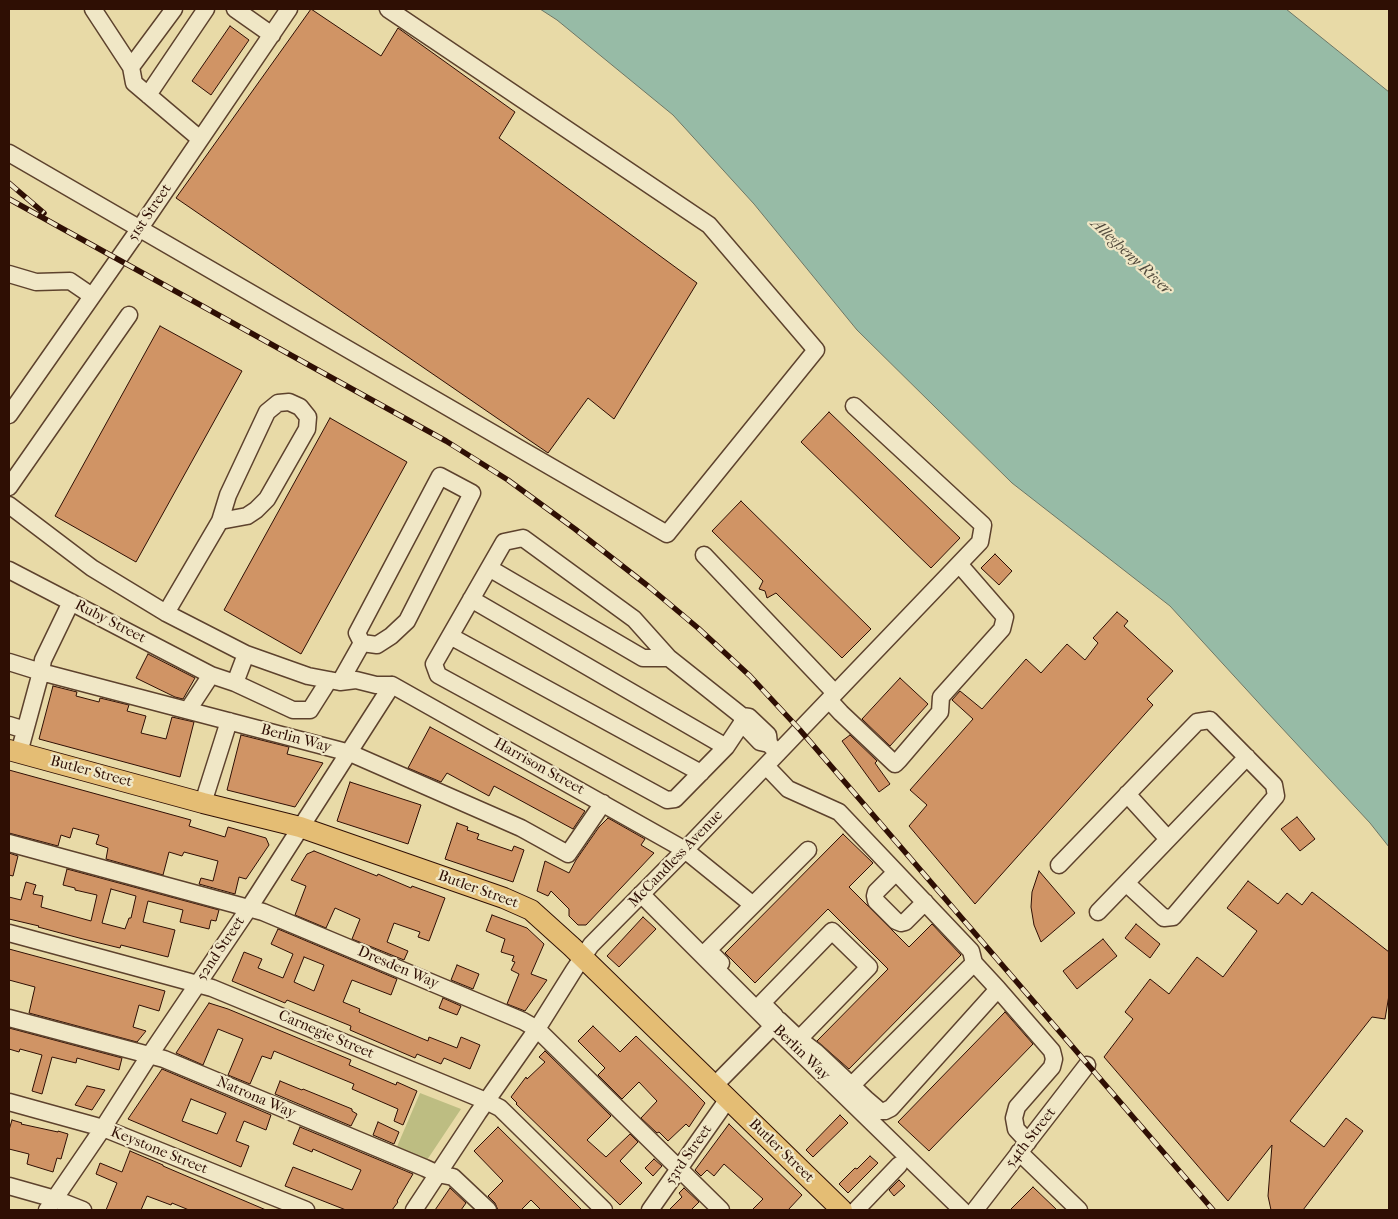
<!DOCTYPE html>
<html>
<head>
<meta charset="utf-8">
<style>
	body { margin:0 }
	#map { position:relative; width:1398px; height:1219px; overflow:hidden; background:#e8daa7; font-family:"IM FELL French Canon",serif }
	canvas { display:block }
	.frame { position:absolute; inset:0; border:10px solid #2f0f04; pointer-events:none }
</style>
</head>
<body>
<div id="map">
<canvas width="1398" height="1219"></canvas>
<div class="frame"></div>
</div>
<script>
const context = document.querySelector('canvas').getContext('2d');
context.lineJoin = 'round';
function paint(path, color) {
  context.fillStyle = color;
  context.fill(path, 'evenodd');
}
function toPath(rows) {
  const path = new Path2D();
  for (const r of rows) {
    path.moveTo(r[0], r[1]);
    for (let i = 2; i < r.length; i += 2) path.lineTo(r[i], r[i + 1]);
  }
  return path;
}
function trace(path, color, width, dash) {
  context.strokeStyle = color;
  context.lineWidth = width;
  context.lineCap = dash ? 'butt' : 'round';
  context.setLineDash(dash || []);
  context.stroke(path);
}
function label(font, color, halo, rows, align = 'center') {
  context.font = font + ' "IM FELL French Canon",serif';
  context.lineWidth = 4.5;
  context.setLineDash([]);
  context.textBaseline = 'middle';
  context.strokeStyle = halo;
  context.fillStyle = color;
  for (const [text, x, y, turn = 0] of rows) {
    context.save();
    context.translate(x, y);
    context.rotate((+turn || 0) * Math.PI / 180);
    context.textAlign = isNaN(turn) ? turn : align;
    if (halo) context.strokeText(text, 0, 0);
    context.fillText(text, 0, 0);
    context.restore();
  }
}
paint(toPath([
	[420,1093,461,1109,425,1163,396,1149]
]), '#bdbd82');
const water = toPath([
	[540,9,1286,9,1389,92,1389,847,1370,823,1267,712,1170,606,1012,483,857,330,754,204,673,115,557,20,540,9]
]);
paint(water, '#97bba6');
trace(water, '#6d7665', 1);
const building = toPath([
	[311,9,381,56,398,28,515,112,499,138,697,283,614,419,588,398,548,453,176,198,311,9],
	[230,26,249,40,211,95,192,81,230,26],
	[160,326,242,371,136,562,55,516,160,326],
	[829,412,960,538,931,568,801,442,829,412],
	[330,418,407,462,301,654,224,610,330,418],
	[741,501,871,629,842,658,776,593,767,598,765,591,759,589,763,581,712,531,741,501],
	[995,554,1012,571,999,585,981,568,995,554],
	[1117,612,1128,621,1124,626,1173,671,1147,699,1153,705,975,904,909,826,927,805,910,790,973,719,952,700,960,691,982,709,1026,659,1041,673,1067,644,1085,660,1098,643,1093,638,1117,612],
	[148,654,195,678,183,699,175,697,136,678,148,654],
	[900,678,928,704,890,746,862,719,900,678],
	[53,686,77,692,76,696,99,702,100,698,129,705,127,711,146,716,141,733,166,739,172,717,194,722,180,777,39,739,53,686],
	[430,727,535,784,585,811,573,829,494,786,489,796,447,773,441,782,408,768,430,727],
	[241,735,289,747,287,754,323,763,295,807,227,790,241,735],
	[850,735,877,761,875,763,890,784,879,792,842,741,850,735],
	[9,770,191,820,189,826,225,837,228,827,266,838,269,845,246,879,239,877,235,894,199,884,201,878,213,881,218,861,184,852,182,856,169,852,163,875,106,859,108,848,96,844,99,835,73,828,70,838,61,835,58,846,9,833,9,770],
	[350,782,421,805,408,844,337,821,350,782],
	[1297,817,1315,839,1300,851,1281,829,1297,817],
	[608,818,645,839,641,845,654,853,586,925,578,925,569,916,569,909,551,891,548,896,537,891,545,861,569,873,576,860,599,827,608,818],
	[457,823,468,827,467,830,479,834,477,839,512,851,514,846,524,850,513,882,445,859,457,823],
	[843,834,873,863,849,887,909,947,932,924,961,955,849,1069,817,1041,888,969,828,909,755,983,725,953,843,834],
	[314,851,377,876,378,874,411,888,412,886,445,898,429,941,418,937,420,932,394,923,387,942,408,951,404,960,352,939,360,919,335,908,326,928,295,915,306,886,291,880,307,854,314,851],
	[9,853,18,856,13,876,9,875,9,853],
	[67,869,219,910,216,921,211,920,209,929,180,922,183,910,148,901,143,922,175,930,168,957,121,945,120,948,83,939,38,927,39,926,9,919,9,897,21,900,26,882,36,885,33,894,43,896,41,907,91,921,97,895,75,890,75,888,63,885,67,869],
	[111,889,136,896,131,918,129,918,125,929,102,923,111,889],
	[1039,871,1075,913,1041,942,1034,925,1031,907,1032,892,1039,871],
	[1248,881,1278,904,1287,893,1302,905,1312,892,1389,952,1389,995,1385,1019,1372,1017,1290,1121,1324,1147,1346,1118,1363,1131,1303,1210,1271,1210,1268,1196,1272,1145,1228,1201,1104,1057,1133,1019,1125,1012,1150,979,1169,994,1197,957,1223,977,1257,931,1227,908,1248,881],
	[492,915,527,928,544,944,531,974,547,980,525,1011,507,1004,519,974,511,970,515,962,512,961,514,956,501,952,505,939,486,931,492,915],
	[643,917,656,929,619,967,607,956,643,917],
	[1136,924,1160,944,1150,958,1125,938,1136,924],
	[278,929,397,979,391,995,352,980,343,1002,360,1009,359,1012,428,1041,429,1037,457,1048,461,1037,480,1045,470,1069,444,1058,441,1064,417,1054,415,1058,350,1030,351,1026,287,1000,285,1003,232,981,244,952,262,959,258,968,283,978,293,954,271,944,278,929],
	[304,957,324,965,314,991,294,982,304,957],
	[1103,939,1117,956,1077,989,1063,971,1103,939],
	[9,949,165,991,159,1011,139,1005,133,1027,146,1031,137,1042,29,1013,35,987,9,980,9,949],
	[457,965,479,974,473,989,451,980,457,965],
	[443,998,461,1006,457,1015,439,1008,443,998],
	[209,1003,228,1009,351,1060,349,1065,396,1085,397,1082,417,1091,403,1125,394,1121,398,1109,352,1089,354,1084,274,1051,271,1059,262,1056,250,1084,228,1075,243,1039,218,1029,203,1065,176,1053,209,1003],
	[1005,1012,1033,1044,929,1151,898,1122,1005,1012],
	[593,1026,620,1052,636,1036,695,1093,705,1103,689,1127,686,1124,668,1141,659,1132,657,1133,641,1118,657,1101,639,1082,622,1099,598,1075,605,1068,578,1041,593,1026],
	[9,1028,122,1058,119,1070,77,1058,76,1063,52,1057,42,1094,32,1091,42,1055,20,1049,19,1052,9,1049,9,1028],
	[545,1051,611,1116,587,1140,606,1157,630,1134,638,1142,620,1161,642,1183,620,1205,516,1104,517,1103,511,1097,526,1077,527,1079,545,1062,539,1057,545,1051],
	[162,1069,271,1115,266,1130,244,1121,236,1141,249,1146,241,1167,128,1119,162,1069],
	[191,1099,226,1113,217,1134,182,1121,191,1099],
	[280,1081,302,1090,303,1089,352,1109,352,1111,357,1114,351,1126,275,1094,280,1081],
	[87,1086,105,1090,92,1110,75,1105,87,1086],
	[840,1115,848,1123,813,1157,806,1150,840,1115],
	[12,1120,22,1123,21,1124,58,1132,58,1131,68,1134,61,1159,57,1158,53,1172,27,1164,29,1154,9,1149,9,1130,12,1120],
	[378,1122,399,1132,394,1144,373,1135,378,1122],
	[729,1124,802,1195,788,1210,752,1210,763,1199,724,1164,714,1176,707,1170,701,1176,695,1170,729,1124],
	[300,1127,413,1174,397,1201,398,1202,392,1210,346,1210,285,1186,293,1167,352,1190,361,1170,313,1149,312,1152,293,1144,300,1127],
	[498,1127,569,1197,582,1210,541,1210,531,1200,521,1210,498,1210,495,1203,488,1196,503,1181,474,1151,498,1127],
	[130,1151,163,1165,163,1166,184,1175,266,1210,189,1210,172,1203,171,1205,147,1196,141,1210,106,1210,117,1183,96,1174,100,1163,122,1172,130,1151],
	[870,1156,878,1163,848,1193,839,1184,855,1168,857,1169,870,1156],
	[654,1159,662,1166,653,1176,645,1168,654,1159],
	[899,1180,905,1186,894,1196,889,1190,899,1180],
	[1033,1187,1057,1210,1010,1210,1033,1187],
	[450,1188,466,1203,461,1210,435,1210,450,1188],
	[684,1188,699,1202,691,1210,669,1210,682,1197,679,1193,684,1188]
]);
paint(building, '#d09465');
trace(building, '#2f0f04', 1);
const minor = toPath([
	[93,9,131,67,134,83,200,139],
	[235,9,272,35],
	[131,67,174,9],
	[148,95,206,9],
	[9,153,667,534,816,350,709,225,388,9],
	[9,274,36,282,70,281,92,296],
	[9,415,140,228,289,9],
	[440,476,472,493,407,621,391,636,377,645,362,643,357,633,440,476],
	[9,487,129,315],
	[9,505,92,568,166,613,246,654,308,676,329,680,340,682,356,680,376,685,392,685,685,850,753,905],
	[704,555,835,693],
	[489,568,643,658,669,658],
	[9,570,211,675,235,683,246,654],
	[471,599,726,747],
	[166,613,220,521,228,495,267,412,278,403,289,402,300,407,308,417,307,429,267,499,256,510,247,516,220,521],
	[450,636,701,773],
	[9,662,41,672,350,753,521,828,568,854,603,803],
	[340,682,362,643],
	[235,683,293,710,310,710,329,680],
	[829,700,841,713,895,764,899,760,940,712,941,697,1002,629,1005,617,959,564],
	[188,710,211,675],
	[742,723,726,747,675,799,667,800,438,675,434,664,504,542,523,538,634,619,669,658,742,716],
	[9,725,25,730],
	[769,744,768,735,749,717,742,716,742,723,760,742,769,744,778,753],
	[19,753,41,672,43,660,71,602],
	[766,766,788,789,839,812,971,951,974,963],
	[1127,794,1168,839],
	[203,803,229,721],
	[9,843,263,912,523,1021,537,1029,721,1210],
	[1059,865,1197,722,1210,720,1274,785,1276,796,1173,917,1164,918,1126,883,1098,912],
	[896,872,876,892,875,896,876,901,896,921,901,923,905,922,925,902],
	[1126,883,1247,757],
	[641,894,773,1026,962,1210],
	[9,933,212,988,486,1101,500,1108,604,1210],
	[721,963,708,950,808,850],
	[998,989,1052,1051,1054,1059,1052,1067,1017,1107,1014,1118,1016,1129,1028,1142],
	[9,1018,164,1059,425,1168,438,1174,453,1177,488,1210],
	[799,1039,816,1052,866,1099,880,1111,885,1111,891,1108,998,989,974,963,852,1085],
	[714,1086,779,1020,799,1039,869,967,832,931,762,1003,775,1016],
	[9,1102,103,1128,306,1210],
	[1019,1152,1079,1210],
	[9,1186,55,1199,83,1210],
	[47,1210,103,1128,149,1056,249,908,392,685],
	[414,1210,478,1113,537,1029,574,970,591,945,685,850,980,542,983,525,854,406],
	[650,1210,728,1099],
	[856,1210,899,1165],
	[975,1210,1087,1065]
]);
const major = toPath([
	[9,750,203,803,300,827,504,898,531,910,572,947,842,1210]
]);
trace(minor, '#5d422d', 19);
trace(major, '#2f0f04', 22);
trace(minor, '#f0e7c6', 16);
trace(major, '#e4bd74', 20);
const rail = toPath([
	[9,183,44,213],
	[9,199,446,441,508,480,575,529,648,586,698,628,750,676,800,730,1213,1210]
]);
trace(rail, '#2f0f04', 5.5);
trace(rail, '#f0e7c6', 4, [11]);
label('15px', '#2f0f04', '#f0e7c6', [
	["51st Street",150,213,-56],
	["Ruby Street",110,622,27],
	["Berlin Way",296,739,15],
	["Harrison Street",539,767,29],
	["Butler Street",91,772,15],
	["McCandless Avenue",676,859,-46],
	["Butler Street",478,890,20],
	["52nd Street",221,949,-56],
	["Dresden Way",398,968,23],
	["Carnegie Street",326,1035,23],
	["Berlin Way",801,1053,44],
	["Natrona Way",256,1098,23],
	["54th Street",1031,1138,-52],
	["Keystone Street",159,1151,22],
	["Butler Street",781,1151,44],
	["53rd Street",689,1155,-55]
]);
label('italic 16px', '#534b3d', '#f0e7c6', [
	["Allegheny River",1131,257,43]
]);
</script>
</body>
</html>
